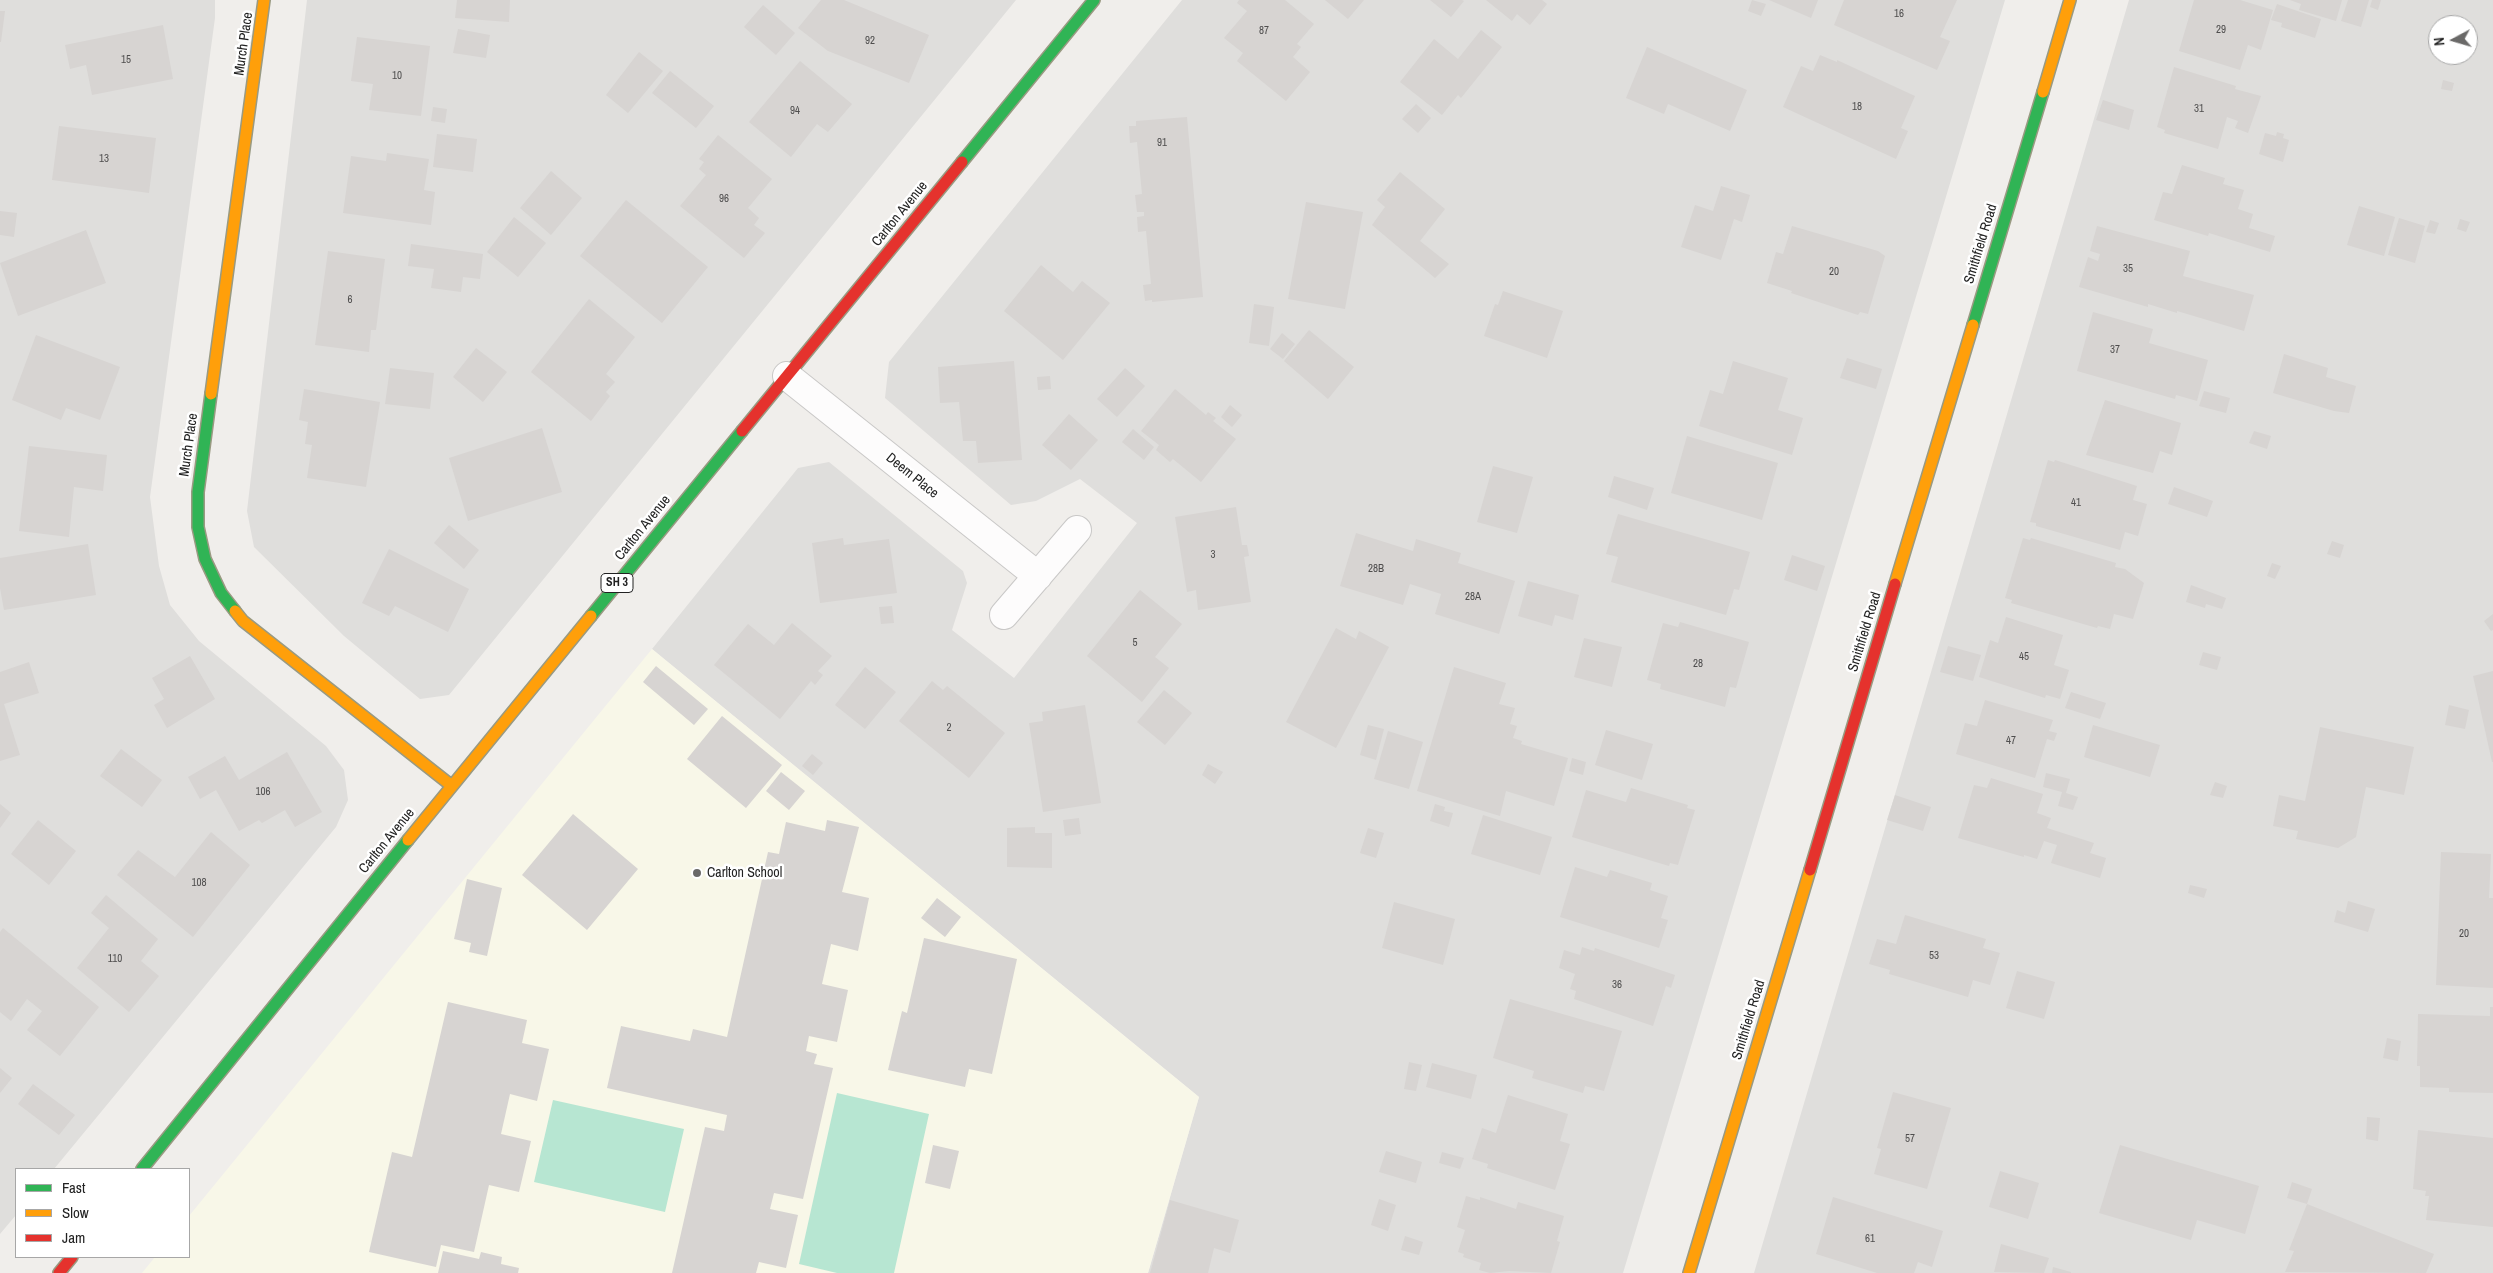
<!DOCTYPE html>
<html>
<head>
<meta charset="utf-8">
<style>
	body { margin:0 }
	#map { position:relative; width:2493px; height:1273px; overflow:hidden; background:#f0eeeb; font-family:"Archivo Narrow",sans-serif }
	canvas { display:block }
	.legend { position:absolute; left:15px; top:1168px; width:175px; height:90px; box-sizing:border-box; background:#fff; border:1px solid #a7a7a7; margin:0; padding:6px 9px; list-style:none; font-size:15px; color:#222 }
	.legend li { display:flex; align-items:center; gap:10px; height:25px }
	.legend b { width:25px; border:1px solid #a7a7a7 }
	.north { position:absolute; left:2428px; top:15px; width:50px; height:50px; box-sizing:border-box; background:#fff; border:1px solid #a7a7a7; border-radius:50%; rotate:264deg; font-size:14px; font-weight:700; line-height:20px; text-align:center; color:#222 }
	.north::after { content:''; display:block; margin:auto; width:18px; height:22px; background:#6a6968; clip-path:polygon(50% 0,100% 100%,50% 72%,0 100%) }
</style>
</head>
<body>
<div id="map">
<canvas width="2493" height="1273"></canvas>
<ul class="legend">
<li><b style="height:6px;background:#30b455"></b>Fast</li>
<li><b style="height:6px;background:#ff9f0a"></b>Slow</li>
<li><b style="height:6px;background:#e5322d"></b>Jam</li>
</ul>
<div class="north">N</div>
</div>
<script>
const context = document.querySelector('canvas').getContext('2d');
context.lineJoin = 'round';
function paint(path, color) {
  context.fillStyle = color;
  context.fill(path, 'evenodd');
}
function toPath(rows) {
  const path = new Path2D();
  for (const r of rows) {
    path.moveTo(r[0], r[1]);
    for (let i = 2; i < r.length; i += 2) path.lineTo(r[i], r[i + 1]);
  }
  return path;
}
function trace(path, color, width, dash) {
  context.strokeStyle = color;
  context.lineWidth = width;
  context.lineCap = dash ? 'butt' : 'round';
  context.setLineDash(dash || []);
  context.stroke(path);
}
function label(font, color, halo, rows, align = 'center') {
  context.font = font + ' "Archivo Narrow",sans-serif';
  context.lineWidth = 5;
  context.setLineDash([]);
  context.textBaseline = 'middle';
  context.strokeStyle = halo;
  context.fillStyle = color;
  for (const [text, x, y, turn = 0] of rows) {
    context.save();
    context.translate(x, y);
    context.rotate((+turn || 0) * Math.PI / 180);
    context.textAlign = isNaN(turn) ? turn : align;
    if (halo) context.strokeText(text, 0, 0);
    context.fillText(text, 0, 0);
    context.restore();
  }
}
paint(toPath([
	[0,0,215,0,215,18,150,497,159,566,170,605,199,641,326,746,344,770,348,800,336,827,54,1169,16,1169,16,1215,0,1234],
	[307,0,1016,0,449,695,420,699,344,636,254,547,247,511],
	[1182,0,2005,0,1623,1273,1148,1273,1199,1097,652,649,798,468,829,462,963,571,967,583,952,630,1014,678,1137,523,1080,479,1036,501,1011,505,885,398,889,362],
	[2129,0,2493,0,2493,1273,1754,1273],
	[2438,25,2468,25,2468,55,2438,55]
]), '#dfdedc');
paint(toPath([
	[652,649,1199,1097,1148,1273,142,1273,155,1257,189,1257,189,1216]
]), '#f8f7e8');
paint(toPath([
	[837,1093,929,1114,894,1273,837,1273,799,1264],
	[553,1100,684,1129,665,1212,534,1182]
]), '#b7e6d2');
paint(toPath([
	[457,0,510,0,509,22,455,18],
	[821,0,844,0,929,35,909,83,828,51,798,28],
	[1239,0,1285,0,1314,24,1297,44,1301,47,1293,57,1310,72,1286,101,1237,61,1243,53,1224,38,1247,11,1237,3],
	[1325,0,1364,0,1348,19],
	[1430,0,1462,0,1464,1,1451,17],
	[1486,0,1542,0,1547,4,1530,25,1517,14,1512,21],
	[1752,0,1766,4,1761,16,1748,11],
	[1769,0,1818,0,1811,18],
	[1844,0,1957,0,1940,37,1950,41,1937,70,1834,25],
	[2194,0,2240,0,2273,10,2261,50,2248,45,2240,70,2179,51],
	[2290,0,2342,0,2336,21,2299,10,2301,4],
	[2348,0,2369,0,2361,27,2341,21],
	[2372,0,2381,0,2378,10,2370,7],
	[2277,4,2321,19,2315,38,2281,27,2282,23,2271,20],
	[763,5,795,33,776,55,744,27],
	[0,11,5,11,1,42,0,42],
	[163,25,173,79,92,95,86,65,70,69,65,45],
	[458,29,490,35,486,58,453,53],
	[1481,30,1502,47,1461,98,1458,95,1442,115,1400,82,1434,39,1458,59],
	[357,37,430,46,421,116,369,110,373,84,351,81],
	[1647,47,1747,90,1730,131,1668,104,1664,114,1626,98],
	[639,52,663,71,628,113,606,95],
	[1820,55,1837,62,1837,60,1915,96,1901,128,1908,131,1896,159,1783,107,1801,66,1813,71],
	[2457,55,2468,55,2466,61,2457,58],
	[800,61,852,104,828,132,817,124,791,157,749,122],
	[2174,67,2236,86,2235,89,2261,96,2248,133,2235,128,2238,121,2227,117,2218,149,2164,133,2165,130,2157,127],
	[670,71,714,106,696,128,652,93],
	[2443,80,2454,83,2452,91,2441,89],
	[2103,100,2134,110,2129,130,2096,120],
	[1416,104,1431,118,1418,133,1402,119],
	[433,107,447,109,445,123,431,121],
	[1187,117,1203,297,1152,302,1152,300,1145,301,1143,285,1151,284,1146,231,1138,232,1137,217,1144,216,1144,212,1137,212,1135,195,1142,194,1137,142,1130,143,1129,126,1136,126,1136,121],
	[59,126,156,138,149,193,52,180],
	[2277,132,2284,134,2283,138,2289,140,2283,162,2259,154,2265,133,2276,136],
	[437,134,477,139,473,172,433,167],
	[718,135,772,179,748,208,759,218,754,225,765,233,744,258,680,206,706,175,699,169,704,162,699,159],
	[387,153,429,159,424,190,435,192,431,225,343,213,351,156,386,161],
	[2182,165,2225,178,2223,184,2244,190,2238,209,2253,214,2249,228,2275,236,2270,252,2209,233,2208,236,2154,220,2163,192,2172,194],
	[551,171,582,198,551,235,520,208],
	[1400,172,1445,209,1420,241,1449,264,1435,278,1372,225,1385,207,1377,200],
	[1721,186,1750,195,1742,222,1734,219,1721,260,1681,247,1695,205,1713,211],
	[626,200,708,267,662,323,580,256],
	[1306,202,1363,212,1345,309,1288,299],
	[2359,206,2395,217,2384,256,2347,245],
	[0,211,17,213,14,237,0,235],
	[514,217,546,243,518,277,487,252],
	[2399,218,2425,226,2415,263,2388,255],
	[2460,219,2470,222,2466,232,2457,229],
	[2430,220,2439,223,2435,234,2426,232],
	[1792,226,1878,251,1885,256,1868,314,1860,312,1858,315,1791,293,1792,291,1767,283,1776,252,1783,254],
	[2097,226,2190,251,2183,276,2254,295,2244,331,2177,311,2177,313,2148,304,2148,307,2079,287,2088,257,2098,261,2100,254,2090,251],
	[86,230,106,283,18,316,0,263],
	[411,244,483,254,480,279,463,277,461,292,431,288,434,269,408,266],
	[328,251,385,259,376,330,371,330,369,352,315,345],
	[1041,265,1073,292,1082,281,1110,303,1063,360,1004,311],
	[1503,291,1563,311,1547,358,1484,336,1495,304,1498,305],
	[589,299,635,337,606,374,615,382,606,392,610,396,591,421,531,372],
	[1254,304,1274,307,1269,346,1249,343],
	[2093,312,2153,329,2149,343,2208,360,2197,401,2176,395,2175,399,2077,371],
	[1309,330,1354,367,1328,399,1284,361],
	[1282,333,1295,344,1283,359,1270,349],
	[36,335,120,367,100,420,66,408,61,420,12,400],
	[476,348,507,372,483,402,453,377],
	[2284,354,2328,368,2326,377,2356,386,2349,413,2334,411,2273,393],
	[1847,358,1882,369,1876,389,1840,378],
	[1014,361,1022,460,978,463,976,441,963,441,959,402,940,403,938,367],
	[1733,361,1788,378,1778,410,1803,418,1792,455,1699,426,1710,390,1723,394],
	[390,368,434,373,430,409,385,404],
	[1125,368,1145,386,1117,417,1097,399],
	[1050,376,1051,389,1038,390,1037,377],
	[304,389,380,402,366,487,307,478,312,445,305,444,308,422,299,420],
	[1175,389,1206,415,1208,412,1216,418,1213,421,1236,439,1201,482,1173,459,1170,462,1156,450,1159,445,1141,431],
	[2204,391,2230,398,2226,413,2199,406],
	[2105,400,2181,423,2172,455,2160,451,2153,473,2086,455],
	[1230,405,1242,415,1232,427,1221,417],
	[1069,414,1098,440,1071,470,1042,445],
	[542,428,562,492,468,521,449,458],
	[1133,429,1154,447,1144,460,1122,442],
	[2254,431,2271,436,2267,449,2249,443],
	[1687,436,1778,463,1762,520,1671,493],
	[29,446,107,455,103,491,74,487,69,537,19,531],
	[2048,460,2054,462,2055,460,2137,486,2133,500,2147,504,2138,536,2125,532,2120,550,2036,526,2036,523,2030,522],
	[1493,466,1533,477,1517,533,1477,522],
	[1614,476,1654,488,1647,510,1608,497],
	[2174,487,2213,501,2207,517,2168,504],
	[1236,507,1242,545,1247,545,1249,556,1244,557,1251,602,1198,610,1196,590,1187,592,1175,517],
	[1618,514,1750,552,1739,590,1734,589,1726,615,1611,582,1618,557,1606,554],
	[449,525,479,550,464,569,434,543],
	[1356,533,1413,551,1416,539,1461,553,1458,563,1515,581,1499,634,1435,614,1441,594,1410,584,1403,605,1340,586],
	[843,538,844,545,889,539,897,593,820,603,812,543],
	[2023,538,2030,540,2031,538,2116,563,2115,567,2125,569,2144,583,2133,619,2114,614,2110,629,2098,626,2097,628,2011,603,2012,600,2005,598],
	[2332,541,2344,545,2340,558,2327,554],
	[88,544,96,595,4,610,0,588,0,558],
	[389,549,469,589,448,632,395,606,389,616,362,603],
	[1792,555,1825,566,1817,591,1784,580],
	[2272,563,2281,566,2275,579,2267,576],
	[1528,581,1579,595,1573,620,1555,615,1552,626,1518,616],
	[2191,585,2226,598,2222,609,2206,604,2205,608,2186,602],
	[1140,590,1182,624,1155,657,1169,668,1142,702,1087,656],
	[892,606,894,623,881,624,879,607],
	[2493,614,2493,630,2491,631,2484,621],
	[2006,617,2063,635,2054,665,2069,670,2060,699,2046,695,2045,698,1979,677,1990,640,1998,643],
	[1680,622,1749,642,1736,688,1730,687,1725,707,1660,689,1661,684,1647,680,1663,623,1678,627],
	[792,623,832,656,818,671,823,675,815,685,811,681,780,719,714,665,748,624,774,645],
	[1336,628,1356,639,1359,631,1389,647,1336,748,1286,722],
	[1584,638,1622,647,1612,687,1574,677],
	[1948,646,1981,655,1973,681,1940,672],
	[2203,652,2221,657,2217,670,2199,665],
	[190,656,215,699,167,728,154,705,164,699,152,678],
	[29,662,39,693,4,704,20,755,0,761,0,672],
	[656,666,708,709,694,725,643,682],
	[865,667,896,692,865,729,835,705],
	[1454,667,1506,683,1499,704,1515,708,1510,724,1517,726,1513,738,1522,741,1521,744,1568,758,1554,806,1506,791,1500,816,1417,791],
	[2493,671,2493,762,2492,762,2473,676],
	[932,681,943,690,947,686,1005,733,969,778,899,721],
	[1164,690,1192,713,1165,745,1137,722],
	[2071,692,2106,703,2100,719,2065,708],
	[1985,700,2053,720,2049,731,2057,733,2054,741,2047,739,2035,778,1956,754,1965,723,1977,726],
	[1085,705,1101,803,1043,812,1029,723,1043,721,1042,712],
	[2449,705,2469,710,2465,729,2445,725],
	[722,716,782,765,746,808,687,759],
	[1368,725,1384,729,1376,760,1360,755],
	[2093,725,2160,745,2150,777,2084,757],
	[2320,727,2414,747,2404,795,2366,787,2356,837,2338,848,2296,839,2298,831,2273,826,2279,795,2305,801],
	[1606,730,1653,744,1642,780,1595,765],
	[1388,731,1423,742,1409,789,1374,779],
	[121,749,162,780,142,807,100,776],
	[287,752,322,812,295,827,285,810,262,823,259,820,239,831,216,790,200,799,188,777,225,756,239,780],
	[812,754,823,763,813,775,802,766],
	[1572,758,1586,762,1583,775,1569,771],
	[1208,764,1223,772,1215,784,1202,775],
	[781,772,805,791,789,810,766,791],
	[2046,773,2070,779,2066,793,2078,797,2073,810,2058,806,2062,792,2043,787],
	[1991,778,2043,794,2037,813,2051,818,2047,828,2094,843,2090,853,2106,858,2100,878,2051,863,2057,845,2044,841,2037,859,2024,855,2024,857,1958,838,1974,785,1987,788],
	[2215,782,2227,786,2223,798,2210,795],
	[1631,788,1688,805,1687,808,1695,810,1678,865,1670,863,1669,866,1572,837,1586,790,1626,802],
	[1895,795,1931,807,1923,831,1887,820],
	[0,804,11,813,0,828],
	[1435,804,1445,807,1444,811,1453,813,1449,827,1430,821],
	[573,814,638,869,587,930,522,875],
	[1483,815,1552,837,1540,875,1471,854],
	[1079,818,1081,834,1065,836,1063,820],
	[38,820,76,851,49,885,11,854],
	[827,820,859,827,842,892,869,898,858,951,831,944,822,984,848,990,837,1042,809,1036,806,1051,817,1054,814,1064,833,1068,803,1199,774,1193,770,1209,798,1215,786,1268,759,1262,756,1273,672,1273,705,1127,724,1131,727,1115,607,1088,621,1026,690,1041,693,1029,727,1037,768,852,779,854,786,822,825,831],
	[1035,827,1035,833,1052,833,1052,868,1007,867,1007,828],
	[1368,828,1384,833,1376,858,1360,853],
	[211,832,250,865,193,937,117,875,138,850,175,877],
	[2441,852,2491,854,2489,898,2493,898,2493,988,2436,985],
	[1575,867,1607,877,1610,870,1652,883,1650,890,1668,896,1661,918,1668,920,1659,948,1560,917],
	[467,879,502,888,487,956,469,952,471,943,454,939],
	[2190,885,2207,889,2204,898,2188,893],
	[106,895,158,939,141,961,159,976,129,1012,77,968,109,928,91,913],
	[937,898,961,917,945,937,921,918],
	[2348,901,2375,909,2368,932,2334,922,2337,910,2345,913],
	[1394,902,1455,919,1443,965,1382,948],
	[1905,915,1986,939,1983,948,2000,953,1990,985,1973,980,1968,997,1889,974,1890,970,1869,964,1877,939,1896,944],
	[3,928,99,1007,60,1056,27,1030,42,1011,27,999,11,1021,0,1012,0,932],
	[924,938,1017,959,992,1074,969,1069,965,1087,888,1070,902,1011,907,1013],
	[1582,947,1594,951,1595,948,1675,975,1671,988,1666,986,1653,1026,1574,999,1576,991,1570,989,1575,974,1559,968,1564,950,1580,955],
	[2017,971,2055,982,2044,1019,2006,1008],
	[1510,999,1622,1031,1604,1091,1585,1086,1583,1093,1532,1078,1534,1071,1493,1058],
	[448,1002,527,1020,522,1043,549,1049,537,1101,510,1094,501,1134,531,1141,519,1192,489,1185,474,1252,441,1245,436,1267,369,1252,392,1152,412,1157],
	[2490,1007,2493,1007,2493,1093,2449,1092,2449,1088,2420,1087,2420,1066,2417,1066,2418,1014,2490,1016],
	[2387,1038,2401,1041,2398,1061,2383,1058],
	[1409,1062,1422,1065,1416,1091,1404,1089],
	[1432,1063,1477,1075,1471,1099,1426,1087],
	[0,1068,12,1078,0,1093],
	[33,1084,75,1115,59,1135,18,1104],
	[1893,1092,1951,1108,1927,1189,1874,1174,1881,1149,1877,1148],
	[1508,1095,1568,1114,1560,1141,1570,1144,1555,1190,1487,1168,1488,1164,1472,1159,1482,1128,1496,1133],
	[2367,1117,2380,1118,2378,1141,2366,1139],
	[2418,1130,2493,1138,2493,1227,2426,1220,2429,1196,2425,1196,2426,1191,2413,1189],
	[933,1145,959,1151,950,1189,925,1183],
	[2120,1145,2259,1186,2245,1234,2197,1220,2191,1240,2099,1213],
	[1386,1151,1422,1162,1416,1183,1379,1172],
	[1442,1152,1464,1158,1460,1169,1439,1163],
	[2000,1171,2039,1183,2028,1219,1989,1207],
	[2292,1182,2312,1189,2307,1204,2287,1198],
	[1466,1196,1480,1200,1480,1197,1516,1209,1518,1202,1564,1216,1557,1241,1560,1242,1551,1273,1509,1271,1490,1273,1479,1270,1481,1263,1463,1257,1464,1254,1458,1252,1465,1230,1457,1227],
	[1833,1197,1943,1231,1932,1267,1918,1262,1914,1273,1877,1273,1816,1254],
	[1379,1199,1396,1205,1388,1231,1371,1225],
	[1170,1200,1239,1220,1230,1253,1214,1248,1208,1273,1150,1273],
	[2307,1204,2434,1254,2426,1273,2285,1272,2294,1251,2289,1250],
	[1405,1236,1423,1242,1419,1255,1401,1250],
	[2001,1244,2049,1258,2044,1273,1994,1272],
	[443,1251,479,1259,481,1252,502,1257,501,1264,519,1268,518,1273,438,1273],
	[2053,1267,2071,1272,2071,1273,2052,1273]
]), '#d7d4d2');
const street = toPath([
	[787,376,1038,576],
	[1004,615,1077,530]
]);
const fast = toPath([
	[962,162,1094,0],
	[1973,325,2043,92],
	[211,394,198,492,198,527,205,559,221,593,235,611],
	[591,616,742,431],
	[142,1169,408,840]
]);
const slow = toPath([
	[2043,92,2070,0],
	[211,394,264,0],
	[1895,584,1973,325],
	[235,611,243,621,452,786],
	[408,840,591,616],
	[1689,1273,1810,870]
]);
const jam = toPath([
	[742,431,962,162],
	[1810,870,1895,584],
	[59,1273,72,1257]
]);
trace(street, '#c9c8c7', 30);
trace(fast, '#999a82', 14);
trace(slow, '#999a82', 14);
trace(jam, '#999a82', 14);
trace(street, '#fdfcfc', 28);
trace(fast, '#30b455', 11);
trace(slow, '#ff9f0a', 11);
trace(jam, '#e5322d', 11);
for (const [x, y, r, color] of [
	[697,873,5,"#6a6968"]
]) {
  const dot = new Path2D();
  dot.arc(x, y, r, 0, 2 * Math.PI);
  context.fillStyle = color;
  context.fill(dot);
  trace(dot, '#fff', 2);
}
label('11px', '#4f4e4e', null, [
	["16",1899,14],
	["29",2221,30],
	["87",1264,31],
	["92",870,41],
	["15",126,60],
	["10",397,76],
	["18",1857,107],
	["31",2199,109],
	["94",795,111],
	["91",1162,143],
	["13",104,159],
	["96",724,199],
	["35",2128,269],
	["20",1834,272],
	["6",350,300],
	["37",2115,350],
	["41",2076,503],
	["3",1213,555],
	["28B",1376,569],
	["28A",1473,597],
	["5",1135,643],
	["45",2024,657],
	["28",1698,664],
	["2",949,728],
	["47",2011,741],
	["106",263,792],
	["108",199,883],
	["20",2464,934],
	["53",1934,956],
	["110",115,959],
	["36",1617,985],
	["57",1910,1139],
	["61",1870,1239]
]);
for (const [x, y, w] of [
	[617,583,32]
]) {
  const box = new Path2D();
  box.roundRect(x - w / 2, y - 9.5, w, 19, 4);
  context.fillStyle = '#fff';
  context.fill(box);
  trace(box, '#222', 1);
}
label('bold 12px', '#222', null, [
	["SH 3",617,583]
]);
label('14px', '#222', '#fff', [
	["Murch Place",244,44,-82],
	["Carlton Avenue",900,214,-51],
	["Smithfield Road",1981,244,-73],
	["Murch Place",189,445,-82],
	["Deem Place",912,476,39],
	["Carlton Avenue",643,528,-51],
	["Smithfield Road",1865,632,-73],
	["Carlton Avenue",387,841,-51],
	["Smithfield Road",1749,1020,-73]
]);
label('14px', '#222', '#fff', [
	["Carlton School",707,873]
], 'left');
</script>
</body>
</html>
